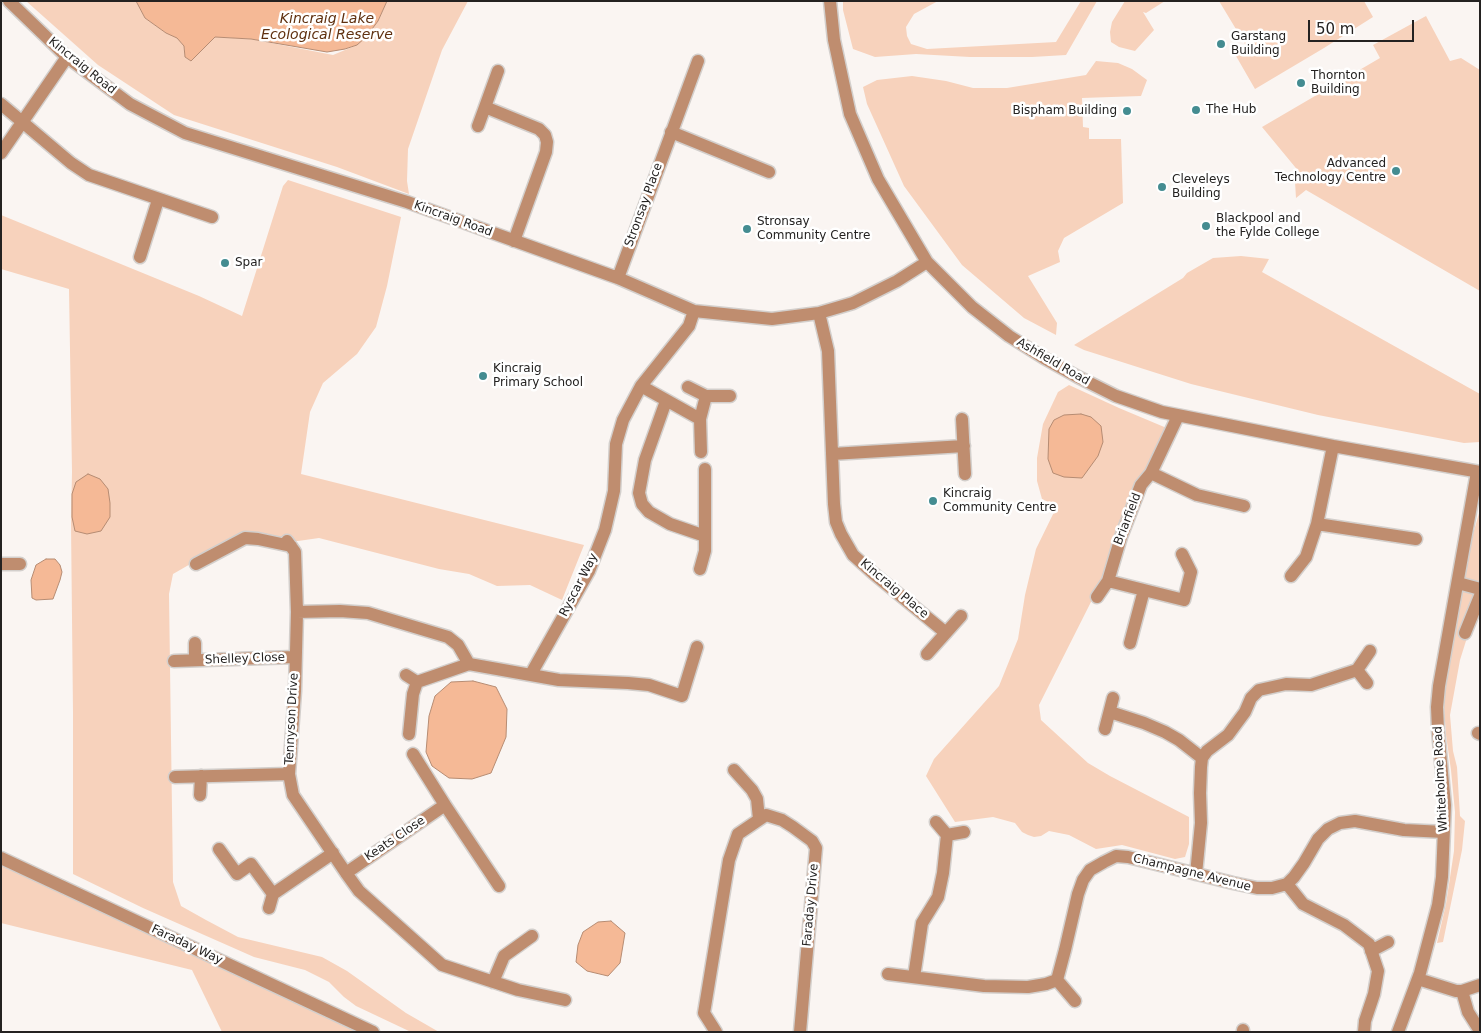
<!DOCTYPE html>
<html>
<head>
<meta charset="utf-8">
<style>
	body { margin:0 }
	#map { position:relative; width:1481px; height:1033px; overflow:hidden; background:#faf5f2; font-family:"DejaVu Sans",sans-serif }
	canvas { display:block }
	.frame { position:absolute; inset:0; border:2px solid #242221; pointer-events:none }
	.scale { position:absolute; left:1308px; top:20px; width:106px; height:22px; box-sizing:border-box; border:2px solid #242221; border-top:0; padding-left:6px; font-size:15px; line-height:18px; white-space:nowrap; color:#242221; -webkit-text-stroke:4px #fff; paint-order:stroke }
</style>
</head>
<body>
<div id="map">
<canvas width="1481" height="1033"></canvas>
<div class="frame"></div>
<div class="scale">50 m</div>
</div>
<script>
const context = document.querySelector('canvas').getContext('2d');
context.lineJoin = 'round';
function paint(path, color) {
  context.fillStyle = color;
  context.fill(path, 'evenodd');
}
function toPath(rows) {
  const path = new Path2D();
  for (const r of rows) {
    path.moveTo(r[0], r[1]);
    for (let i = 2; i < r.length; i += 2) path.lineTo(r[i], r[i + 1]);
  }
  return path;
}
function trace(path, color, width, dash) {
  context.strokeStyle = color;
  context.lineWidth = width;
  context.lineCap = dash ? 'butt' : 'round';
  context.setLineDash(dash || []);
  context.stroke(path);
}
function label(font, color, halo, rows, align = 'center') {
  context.font = font + ' "DejaVu Sans",sans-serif';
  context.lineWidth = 5;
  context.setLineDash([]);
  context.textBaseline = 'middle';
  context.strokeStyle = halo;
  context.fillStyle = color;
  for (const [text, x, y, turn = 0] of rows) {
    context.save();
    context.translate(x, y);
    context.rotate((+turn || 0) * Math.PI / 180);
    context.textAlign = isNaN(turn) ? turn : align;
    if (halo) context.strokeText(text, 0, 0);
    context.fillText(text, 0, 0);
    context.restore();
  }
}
paint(toPath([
	[26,1,136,1,145,18,166,33,177,37,184,46,185,57,191,61,215,37,251,39,333,55,357,45,378,21,387,1,468,1,442,50,408,149,407,181,409,194,337,167,174,115,98,65],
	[843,1,938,1,914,14,906,27,907,36,911,44,927,49,1056,42,1081,1,1097,1,1066,55,1032,57,970,57,916,54,875,57,853,49,843,10],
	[1125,1,1165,1,1146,13,1143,12,1154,30,1135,51,1119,47,1111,42,1110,32,1112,22],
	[1219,1,1364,1,1373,17,1324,48,1255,89,1236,56,1248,49],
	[1426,16,1450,61,1461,58,1480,70,1480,291,1306,190,1296,198,1295,182,1300,173,1262,127,1380,58,1373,45],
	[1096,61,1118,63,1132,69,1147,80,1141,96,1082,98,1083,127,1089,128,1089,139,1121,139,1123,203,1064,238,1058,251,1060,262,1028,276,1057,323,1056,335,1024,318,962,265,904,186,867,104,863,87,877,80,912,76,946,81,973,88,1007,88,1086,75],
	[288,180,401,217,387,286,376,327,357,354,323,383,310,412,301,474,584,545,562,600,530,585,497,586,469,574,439,569,319,538,298,541,287,541,246,532,173,574,169,594,173,882,181,906,206,920,238,937,322,957,347,971,406,1013,439,1032,411,1032,356,1006,344,997,329,982,305,970,254,957,143,908,73,874,73,713,71,523,72,472,69,289,1,269,1,215,199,296,242,316,283,186],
	[1241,256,1269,259,1262,272,1480,394,1480,442,1464,443,1318,415,1191,384,1084,350,1074,345,1183,278,1187,273,1213,258],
	[1069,385,1119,408,1169,429,1105,579,1095,594,1039,705,1041,720,1088,763,1110,776,1189,817,1189,844,1185,857,1175,859,1122,845,1096,849,1069,835,1049,831,1041,836,1034,837,1028,835,1022,832,1015,823,993,817,955,822,926,776,934,759,999,686,1018,639,1025,595,1036,549,1057,506,1042,499,1037,481,1037,458,1043,424,1058,392],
	[1480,510,1480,596,1460,660,1450,715,1453,751,1457,767,1460,816,1465,821,1462,850,1443,942,1437,943,1446,904,1454,851,1455,812,1451,770,1446,735,1444,707,1446,680,1473,534],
	[1,858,373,1032,222,1032,192,970,1,923]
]), '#f7d2bc');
const water = toPath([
	[136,1,387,1,378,21,366,37,357,45,345,49,327,52,251,39,215,37,191,61,185,57,184,46,177,38,166,33,145,18,136,1],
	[1081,414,1091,417,1101,426,1103,442,1098,456,1082,478,1064,477,1053,473,1048,459,1049,429,1054,420,1064,415,1081,414],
	[88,474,100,479,108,489,110,503,110,517,101,531,87,534,75,531,72,517,72,494,76,482,88,474],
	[46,559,55,559,60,565,62,572,60,580,53,599,36,600,32,598,31,580,36,565,46,559],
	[473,681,496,687,507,709,506,737,491,773,472,779,449,778,432,766,426,752,429,716,435,696,451,682,473,681],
	[611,921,625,933,620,963,608,976,587,971,576,962,578,945,583,932,598,922,611,921]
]);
paint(water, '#f5b996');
trace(water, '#b68c73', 1);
const minor = toPath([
	[9,1,67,57,130,104,185,133,407,202,618,278,694,311,772,319,819,313,853,303,897,281,927,262],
	[830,1,834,40,850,114,878,179,927,262,972,307,1009,336,1044,358,1078,377,1116,396,1162,412,1333,446,1480,472],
	[498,71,485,107,539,129,545,135,547,142,546,152,514,241],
	[1,104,71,163,89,175,212,217],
	[478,126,485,107],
	[671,132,769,172],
	[1,153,67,57],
	[140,257,158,200],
	[618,278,698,61],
	[819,313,828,351,834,504,836,522,841,534,853,555,873,573,946,633],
	[641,386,700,419],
	[688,387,706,396],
	[666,401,645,460,639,493,642,504,649,512,670,524,705,536,705,469],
	[962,419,965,474],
	[701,452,700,419,706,396,730,396],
	[832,454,964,446],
	[1151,473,1197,495,1244,506],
	[1317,524,1416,539],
	[287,541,295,552,297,612],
	[1,564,20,564],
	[196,564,245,538,258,539,291,546],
	[700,569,705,551,705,536],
	[1291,576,1306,557,1317,524,1333,446],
	[1108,581,1184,600,1191,572,1182,554],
	[1458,583,1480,589],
	[1097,597,1108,581,1121,537,1141,485,1151,473,1178,416],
	[1465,633,1480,596],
	[1130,643,1144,590],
	[927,654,961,616],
	[195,660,195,643],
	[174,661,295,657],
	[1357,670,1367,683],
	[531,674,589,571,605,530,614,491,616,444,623,420,641,386,689,326,694,311],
	[406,675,417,682,469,664],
	[1110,712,1144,723,1165,732,1179,740,1202,758],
	[1105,729,1113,698],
	[1478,733,1480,734],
	[409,734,413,694,417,682],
	[413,754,445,805,499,886],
	[734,770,752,790,757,799,759,819],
	[175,777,289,774],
	[200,795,201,776],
	[936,822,947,835,964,832],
	[219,849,237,874,251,864,273,894],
	[1,858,373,1032],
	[346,873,445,805],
	[1196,874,1201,823,1200,793,1201,767,1202,758,1207,751,1228,735,1245,712,1251,698,1259,690,1286,684,1311,685,1357,670,1370,651],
	[1287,884,1303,904,1344,925,1369,944,1378,971,1374,994,1365,1021,1364,1032],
	[269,908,273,894,333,853],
	[1371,951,1388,942],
	[888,974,984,986,1028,987,1046,984,1057,980,1065,950,1078,894,1083,880,1090,870,1104,862,1116,856,1128,857,1233,883,1257,888,1272,888,1287,884,1294,877,1304,863,1318,839,1328,829,1340,823,1355,821,1404,830,1444,832],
	[914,977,922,923,938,897,943,873,947,835],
	[1418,979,1456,991,1462,991,1480,985],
	[1057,980,1075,1001],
	[493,982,504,956,532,936],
	[1462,991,1468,1012,1480,1031],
	[565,1000,518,990,442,965,359,891,346,873,293,795,289,774,295,691,297,612,340,611,368,613,448,637,458,645,469,664,559,680,628,683,649,685,682,696,697,647],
	[716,1032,704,1013,729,860,738,834,766,815,782,820,793,827,812,841,816,848,800,1032],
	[1243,1032,1243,1030],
	[1398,1032,1420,973,1438,905,1442,877,1445,805,1438,730,1437,707,1439,686,1477,472]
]);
trace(minor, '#d3cfcc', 15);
trace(minor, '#bf8d6f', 12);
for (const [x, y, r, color] of [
	[1221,44,5,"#448c91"],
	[1301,83,5,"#448c91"],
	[1196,110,5,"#448c91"],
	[1127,111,5,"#448c91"],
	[1396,171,5,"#448c91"],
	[1162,187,5,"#448c91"],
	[1206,226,5,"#448c91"],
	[747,229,5,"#448c91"],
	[225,263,5,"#448c91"],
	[483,376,5,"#448c91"],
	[933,501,5,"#448c91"]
]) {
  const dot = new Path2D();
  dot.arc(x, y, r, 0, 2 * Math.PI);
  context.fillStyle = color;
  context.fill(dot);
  trace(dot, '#fff', 2);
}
label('12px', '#242221', '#fff', [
	["Garstang",1231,37],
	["Building",1231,51],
	["Thornton",1311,76],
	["Building",1311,90],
	["The Hub",1206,110],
	["Bispham Building",1117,111,"right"],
	["Advanced",1386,164,"right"],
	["Technology Centre",1386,178,"right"],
	["Cleveleys",1172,180],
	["Building",1172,194],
	["Blackpool and",1216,219],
	["the Fylde College",1216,233],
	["Stronsay",757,222],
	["Community Centre",757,236],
	["Spar",235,263],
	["Kincraig",493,369],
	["Primary School",493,383],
	["Kincraig",943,494],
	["Community Centre",943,508]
], 'left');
label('12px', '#242221', '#fff', [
	["Kincraig Road",82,66,39],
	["Stronsay Place",644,205,-70],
	["Kincraig Road",453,219,20],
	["Ashfield Road",1053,362,30],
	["Briarfield",1128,519,-69],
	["Ryscar Way",579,585,-63],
	["Kincraig Place",894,589,40],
	["Shelley Close",245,659,-2],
	["Tennyson Drive",292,719,-87],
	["Whiteholme Road",1441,779,-93],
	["Keats Close",395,839,-34],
	["Champagne Avenue",1192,873,14],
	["Faraday Drive",811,905,-85],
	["Faraday Way",187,945,25]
]);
label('italic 14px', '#5f300f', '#fff', [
	["Kincraig Lake",327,19],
	["Ecological Reserve",327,35]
]);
</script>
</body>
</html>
